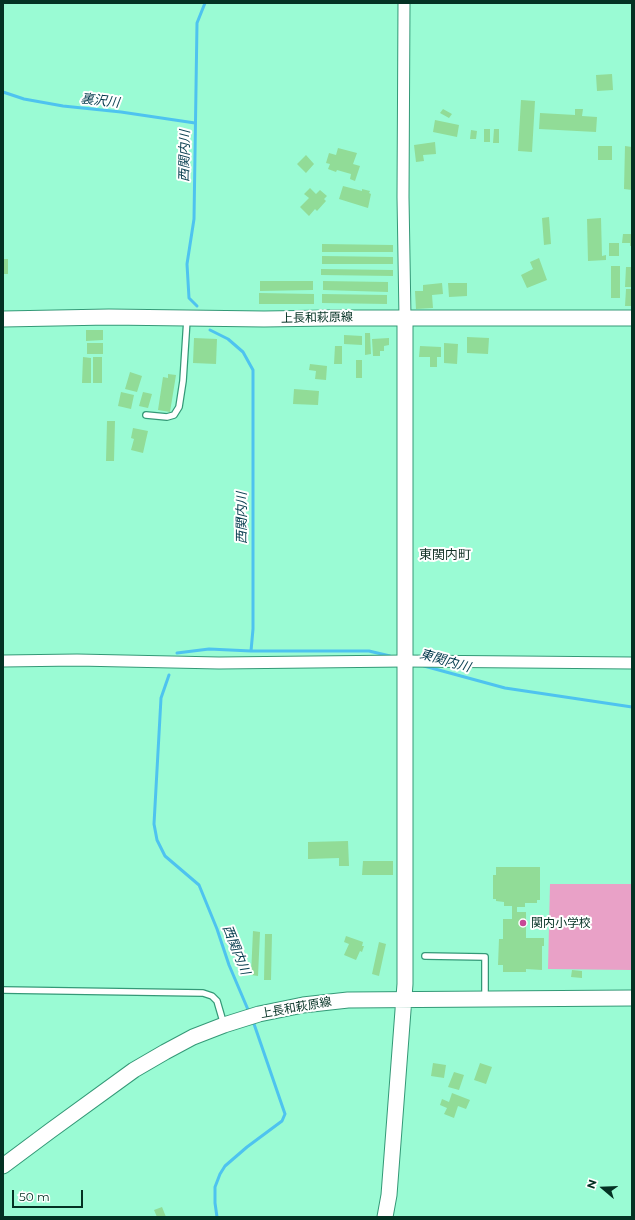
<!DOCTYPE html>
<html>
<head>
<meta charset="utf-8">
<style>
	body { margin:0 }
	#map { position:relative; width:635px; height:1220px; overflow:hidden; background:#9afbd4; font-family:Montserrat,sans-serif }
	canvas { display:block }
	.frame { position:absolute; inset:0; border:4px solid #043123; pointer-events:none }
	.north { position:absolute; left:583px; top:1168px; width:40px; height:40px; -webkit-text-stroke:3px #fff; paint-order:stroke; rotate:289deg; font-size:11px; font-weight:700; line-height:16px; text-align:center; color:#043123 }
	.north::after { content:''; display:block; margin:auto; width:14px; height:18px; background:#043123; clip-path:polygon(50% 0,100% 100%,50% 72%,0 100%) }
	.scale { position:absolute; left:12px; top:1190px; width:71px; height:18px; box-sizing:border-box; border:2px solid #043123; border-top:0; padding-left:5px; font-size:12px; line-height:14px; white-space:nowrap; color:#043123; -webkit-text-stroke:3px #fff; paint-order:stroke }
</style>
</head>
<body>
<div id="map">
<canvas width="635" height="1220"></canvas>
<div class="frame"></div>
<div class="north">N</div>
<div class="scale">50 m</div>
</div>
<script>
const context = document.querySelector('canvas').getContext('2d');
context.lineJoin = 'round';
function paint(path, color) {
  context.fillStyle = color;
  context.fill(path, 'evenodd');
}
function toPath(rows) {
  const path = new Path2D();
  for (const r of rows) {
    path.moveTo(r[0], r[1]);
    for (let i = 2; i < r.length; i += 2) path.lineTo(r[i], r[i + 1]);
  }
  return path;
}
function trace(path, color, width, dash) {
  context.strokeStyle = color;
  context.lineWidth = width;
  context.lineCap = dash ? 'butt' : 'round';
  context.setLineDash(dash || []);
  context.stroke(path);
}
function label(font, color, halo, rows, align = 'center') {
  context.font = font + ' Montserrat,"Noto Sans JP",sans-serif';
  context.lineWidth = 4;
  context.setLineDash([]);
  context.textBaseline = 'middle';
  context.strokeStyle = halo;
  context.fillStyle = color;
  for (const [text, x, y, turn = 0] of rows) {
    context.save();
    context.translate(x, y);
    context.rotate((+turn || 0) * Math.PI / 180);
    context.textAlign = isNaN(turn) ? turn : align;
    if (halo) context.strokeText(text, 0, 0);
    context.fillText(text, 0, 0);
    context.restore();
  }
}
paint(toPath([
	[550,884,632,884,632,970,548,969]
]), '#e9a1c7');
trace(toPath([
	[3,92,24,99,63,106,121,112,195,123],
	[197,306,189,298,187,264,194,219,197,23,205,3],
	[210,330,228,339,243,352,253,370,253,629,251,651],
	[177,653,209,649,251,651,369,651,390,656],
	[424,666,505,688,632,707],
	[169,675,161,698,154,824,157,840,165,856,199,885,217,929,229,965,249,1012],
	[217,1217,215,1203,215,1187,220,1174,225,1166,247,1147,282,1121,285,1114,253,1021]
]), '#4ec3ef', 3);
paint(toPath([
	[612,74,613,90,597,91,596,75],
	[521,100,535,101,532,152,518,151],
	[443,109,452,114,449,118,440,113],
	[575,109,583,109,582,116,597,117,596,132,539,129,540,113,575,115],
	[435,120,459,125,457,137,433,132],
	[484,129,490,129,490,142,484,142],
	[494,129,499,129,499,143,493,143],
	[471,130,477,131,476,139,470,139],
	[435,142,436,154,423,155,424,161,416,162,414,145],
	[598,146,612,146,612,160,598,160],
	[625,146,632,147,632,190,624,189],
	[338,148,357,153,353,164,360,166,355,181,350,179,351,174,337,170,336,172,328,169,330,164,326,163,329,153,336,155],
	[306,155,314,164,306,173,297,164],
	[343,186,362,191,362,189,370,191,369,193,371,194,368,208,339,199],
	[310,188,316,194,320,190,327,196,324,199,326,201,317,211,315,209,309,216,300,207,309,198,304,194],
	[549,217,551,244,544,245,542,218],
	[601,218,602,256,606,255,606,260,588,261,587,219],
	[623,234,632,234,632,246,630,246,630,243,622,243],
	[609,243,619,243,619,256,609,256],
	[322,244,393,245,393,252,322,252],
	[322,256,393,257,393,264,322,264],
	[539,258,547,280,527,288,521,275,533,269,530,262],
	[3,259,8,259,8,274,3,274],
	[611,266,620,266,620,298,611,298],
	[626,267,632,267,632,287,625,287],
	[321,269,393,270,393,276,321,275],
	[260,281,313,281,313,290,260,291],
	[323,281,388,282,388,292,323,290],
	[442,283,443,294,432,295,433,308,416,309,415,291,423,291,423,285],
	[448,283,467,283,467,296,449,297],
	[626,289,632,289,632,306,625,306],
	[259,293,314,294,314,304,259,304],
	[322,294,387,295,387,304,322,303],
	[86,330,103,330,103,340,86,341],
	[365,333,370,333,371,354,365,355],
	[344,335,362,336,362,345,344,344],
	[467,337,489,338,488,354,467,353],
	[194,338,217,339,216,364,193,363],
	[389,338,389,345,384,346,384,351,380,351,380,356,373,356,372,339],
	[87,343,103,343,103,354,87,354],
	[444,343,458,344,457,364,444,363],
	[335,346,342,346,342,364,334,364],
	[420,346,441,347,441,357,437,357,437,367,430,367,430,357,419,357],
	[83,357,91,358,91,383,82,383],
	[93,357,102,357,102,383,93,383],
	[356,360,362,360,362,378,356,378],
	[310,364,327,366,326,380,315,379,316,371,309,370],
	[130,372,142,376,137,392,125,389],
	[168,374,176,375,170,412,158,410,163,377,168,378],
	[294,389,319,391,318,405,293,404],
	[121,392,134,395,131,409,118,406],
	[143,392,152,394,148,408,139,406],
	[107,421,115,421,114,461,106,461],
	[133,428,148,431,143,453,131,450,134,439,131,438],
	[348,841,349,866,339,866,339,858,308,859,308,842],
	[363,861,393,861,393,875,362,875],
	[496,867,540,867,540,900,537,900,537,903,525,903,525,907,517,907,517,912,526,912,526,938,544,938,544,946,542,946,542,970,526,969,526,972,503,972,503,965,498,965,499,939,503,939,503,919,512,919,512,906,504,906,504,902,496,901,496,899,493,899,493,875,496,875],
	[253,931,260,932,258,976,251,975],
	[265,934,272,934,271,980,264,980],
	[346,936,363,942,362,946,364,946,362,952,360,951,356,960,344,955,349,944,344,942],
	[379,942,386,944,379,976,372,974],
	[572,970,582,971,582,978,571,977],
	[433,1063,446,1065,444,1078,431,1076],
	[480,1063,492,1067,486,1084,474,1080],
	[454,1072,464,1075,459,1090,448,1087],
	[452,1093,470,1100,466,1109,458,1106,454,1118,444,1114,447,1108,440,1105,442,1099,449,1102],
	[162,1207,166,1217,157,1217,154,1210]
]), '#91dc97');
const lane = toPath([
	[146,415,167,417,174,415,179,407,183,381,187,319],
	[425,956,485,957,485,998],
	[3,990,203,993,212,996,217,1001,224,1025]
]);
const street = toPath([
	[404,3,403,197,405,318],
	[3,661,77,660,219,663,405,661,632,663]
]);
const secondary = toPath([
	[3,319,109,317,264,319,329,318,632,318],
	[3,1166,50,1131,134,1070,165,1052,193,1037,224,1025,259,1014,303,1005,348,1000,632,998],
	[385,1217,389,1195,405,984,405,318]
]);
trace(lane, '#349977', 8);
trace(street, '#349977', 13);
trace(secondary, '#349977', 17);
trace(lane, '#fff', 5.5);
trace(street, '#fff', 11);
trace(secondary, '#fff', 15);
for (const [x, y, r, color] of [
	[523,923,4,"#c74895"]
]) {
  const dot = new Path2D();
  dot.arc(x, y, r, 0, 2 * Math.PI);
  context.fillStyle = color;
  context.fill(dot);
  trace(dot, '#fff', 1.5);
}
label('12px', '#043123', '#fff', [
	["上長和萩原線",317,318,-1],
	["上長和萩原線",296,1008,-10]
]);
label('12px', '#043123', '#fff', [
	["関内小学校",531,923]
], 'left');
label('italic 13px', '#063c4e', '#fff', [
	["裏沢川",100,101,7],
	["西関内川",185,156,-89],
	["西関内川",242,518,-90],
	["東関内川",445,661,16],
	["西関内川",236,950,68]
]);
label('13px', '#133226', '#fff', [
	["東関内町",445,555]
]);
</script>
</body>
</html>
